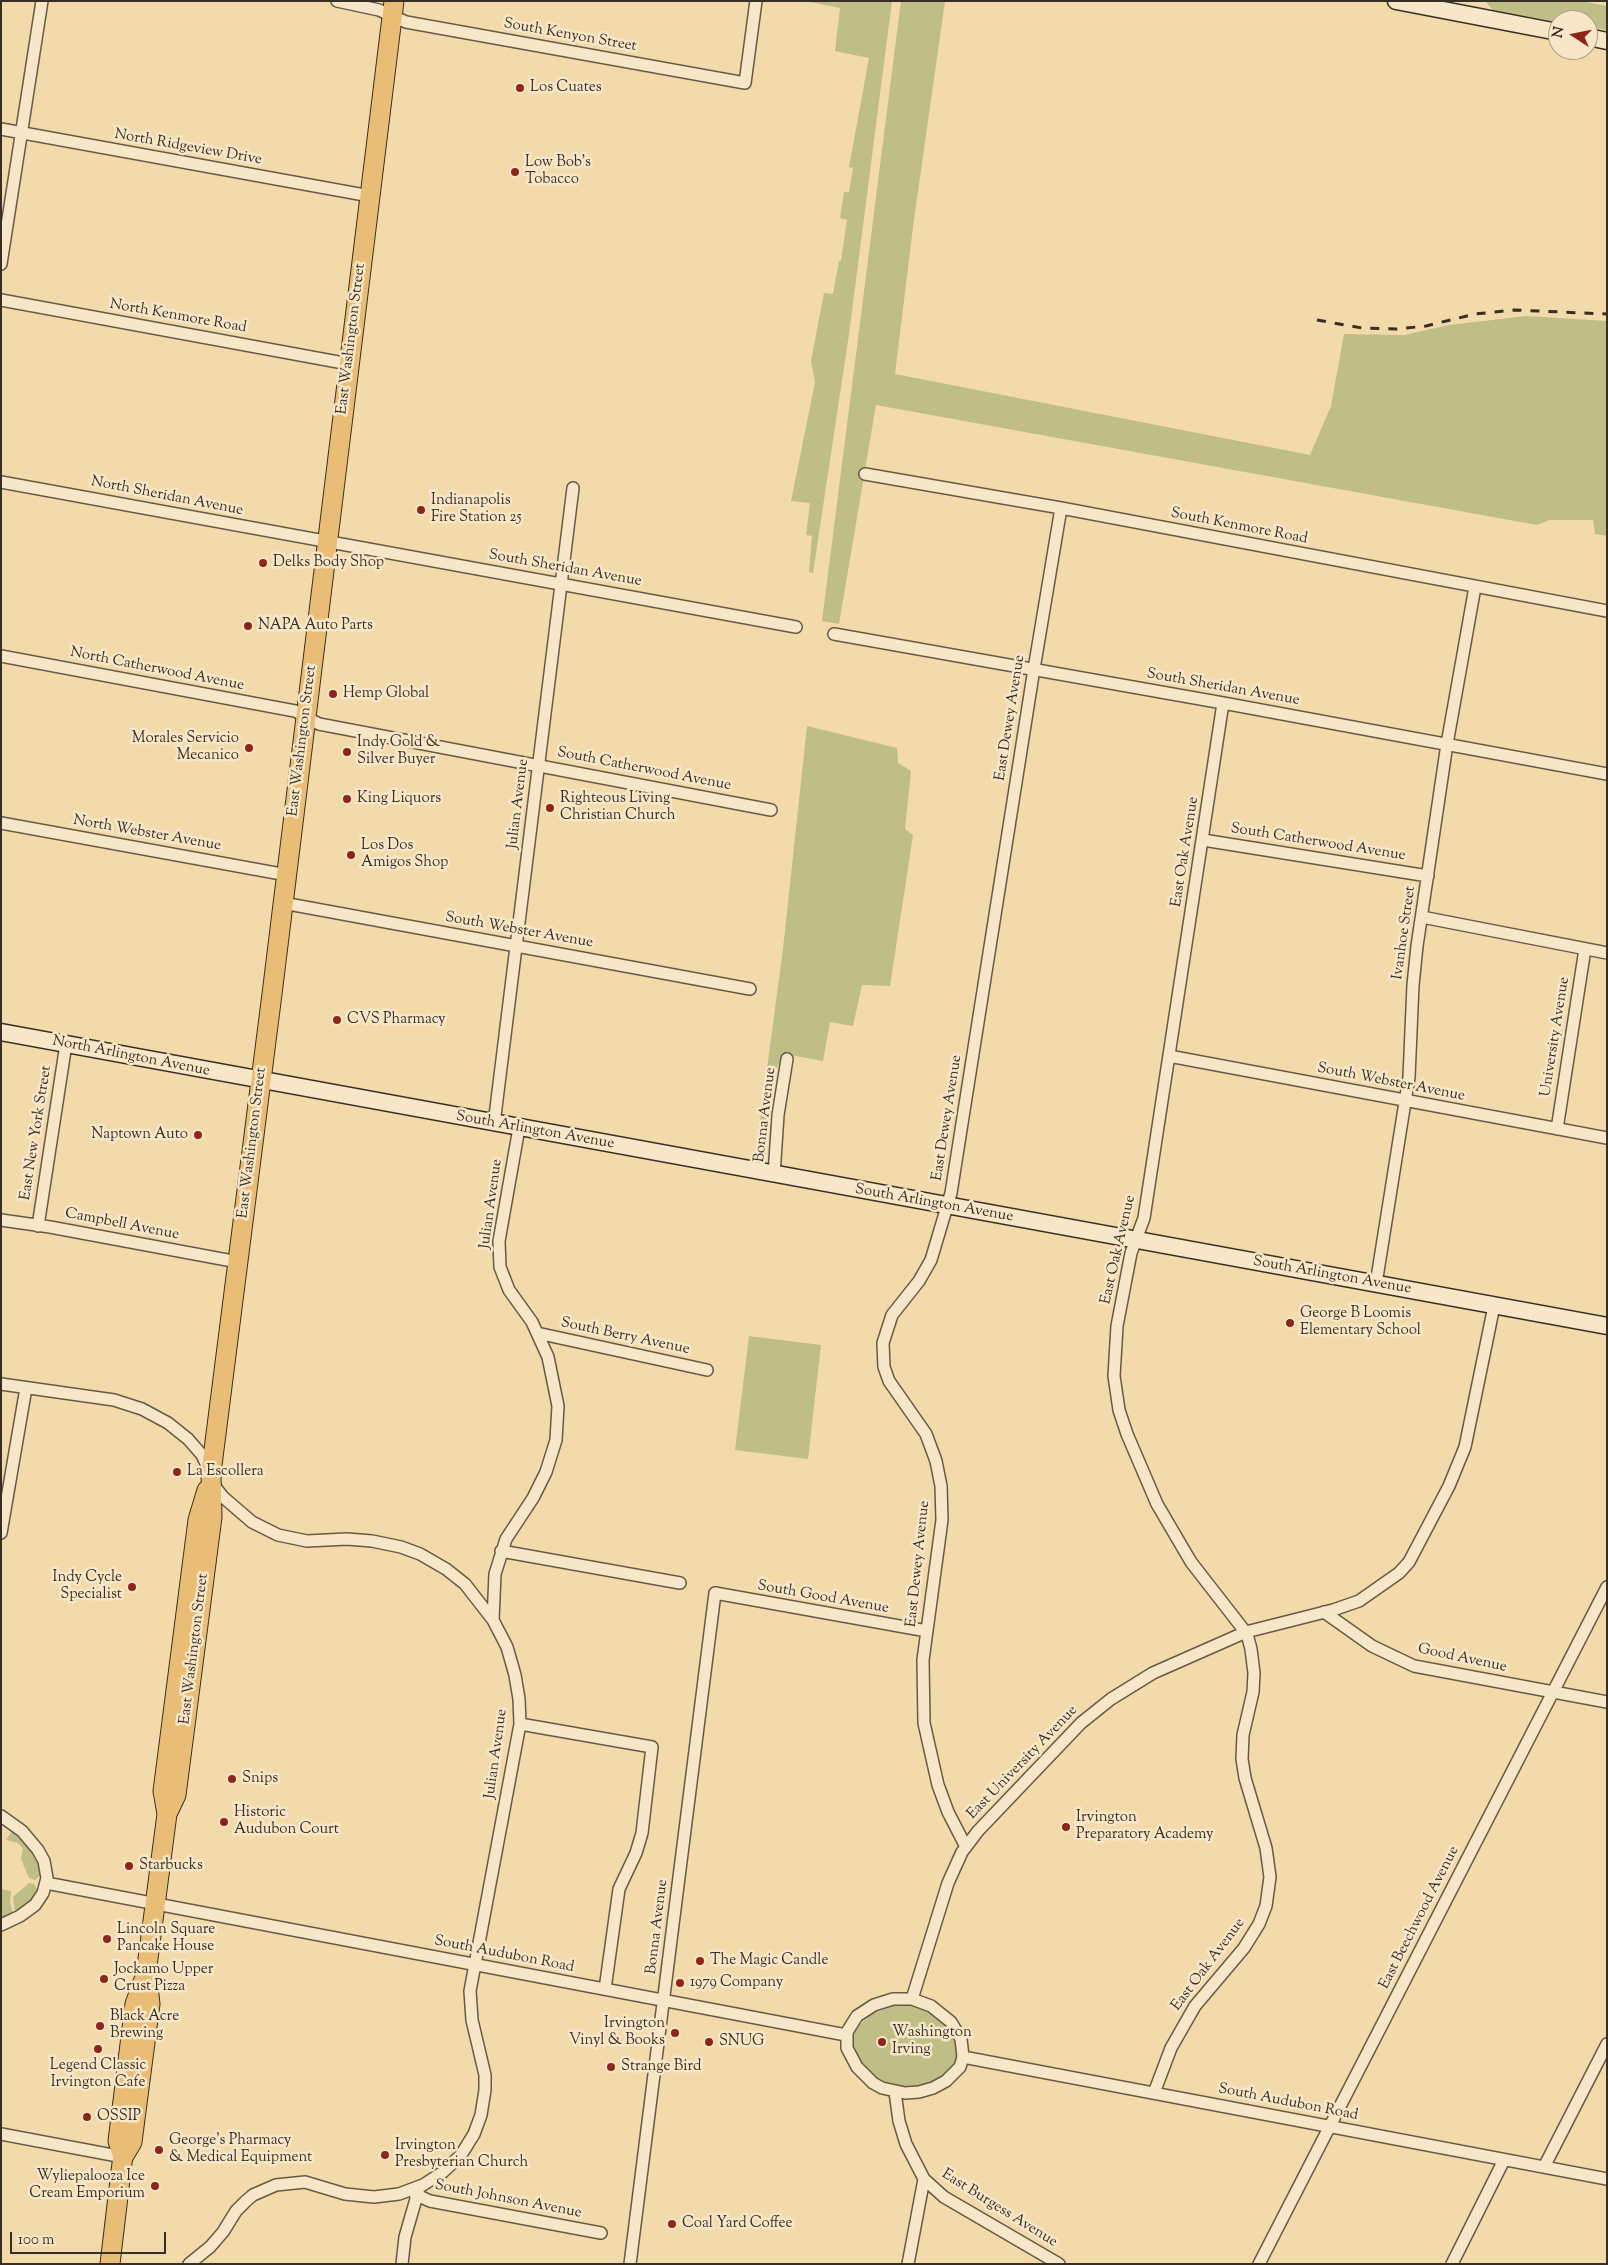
<!DOCTYPE html>
<html>
<head>
<meta charset="utf-8">
<style>
	body { margin:0 }
	#map { position:relative; width:1608px; height:2265px; overflow:hidden; background:#f2daaa; font-family:"Sorts Mill Goudy",serif }
	canvas { display:block }
	.frame { position:absolute; inset:0; border:2px solid #382f24; pointer-events:none }
	.north { position:absolute; left:1548px; top:10px; width:50px; height:50px; box-sizing:border-box; background:#f7e7c8; border:1px solid #ab9d86; border-radius:50%; rotate:281deg; font-size:14px; font-weight:700; line-height:20px; text-align:center; color:#382f24 }
	.north::after { content:''; display:block; margin:auto; width:18px; height:22px; background:#8f2418; clip-path:polygon(50% 0,100% 100%,50% 72%,0 100%) }
	.scale { position:absolute; left:10px; top:2232px; width:156px; height:22px; box-sizing:border-box; border:2px solid #382f24; border-top:0; padding-left:6px; font-size:15px; line-height:18px; white-space:nowrap; color:#382f24; -webkit-text-stroke:4px #f7e7c8; paint-order:stroke }
</style>
</head>
<body>
<div id="map">
<canvas width="1608" height="2265"></canvas>
<div class="frame"></div>
<div class="north">N</div>
<div class="scale">100 m</div>
</div>
<script>
const context = document.querySelector('canvas').getContext('2d');
context.lineJoin = 'round';
function paint(path, color) {
  context.fillStyle = color;
  context.fill(path, 'evenodd');
}
function toPath(rows) {
  const path = new Path2D();
  for (const r of rows) {
    path.moveTo(r[0], r[1]);
    for (let i = 2; i < r.length; i += 2) path.lineTo(r[i], r[i + 1]);
  }
  return path;
}
function trace(path, color, width, dash) {
  context.strokeStyle = color;
  context.lineWidth = width;
  context.lineCap = dash ? 'butt' : 'round';
  context.setLineDash(dash || []);
  context.stroke(path);
}
function label(font, color, halo, rows, align = 'center') {
  context.font = font + ' "Sorts Mill Goudy",serif';
  context.lineWidth = 5;
  context.setLineDash([]);
  context.textBaseline = 'middle';
  context.strokeStyle = halo;
  context.fillStyle = color;
  for (const [text, x, y, turn = 0] of rows) {
    context.save();
    context.translate(x, y);
    context.rotate((+turn || 0) * Math.PI / 180);
    context.textAlign = isNaN(turn) ? turn : align;
    if (halo) context.strokeText(text, 0, 0);
    context.fillText(text, 0, 0);
    context.restore();
  }
}
paint(toPath([
	[805,1,892,1,849,334,813,573,809,572,812,536,806,535,810,503,791,501,815,382,811,361,824,293,833,294,839,261,841,261,847,220,840,218,844,192,849,192,853,168,849,167,869,58,835,51,840,8],
	[901,1,945,1,913,227,895,374,1310,455,1331,406,1344,334,1404,335,1449,325,1526,316,1607,321,1607,536,1595,534,1593,520,1549,520,1537,525,876,405,839,624,822,621],
	[1485,1,1581,1,1607,6,1607,30,1588,27,1588,20,1558,22,1493,10],
	[807,726,897,748,898,763,911,771,905,829,913,835,890,986,862,985,853,1026,830,1022,823,1061,784,1054,773,1075,768,1097,767,1140,764,1158,756,1154,756,1151,783,949],
	[749,1336,821,1345,808,1459,735,1450],
	[14,1832,29,1848,39,1865,42,1874,35,1880,29,1878,21,1859,23,1848,18,1843,6,1840,11,1833],
	[29,1883,34,1884,39,1892,30,1902,15,1913,13,1897],
	[1,1889,11,1891,10,1902,13,1914,1,1920],
	[894,2006,913,2006,925,2010,935,2015,954,2034,957,2041,958,2056,954,2068,940,2080,925,2086,908,2087,893,2086,874,2076,856,2056,852,2036,857,2027,872,2014]
]), '#bebe86');
const street = toPath([
	[337,1,379,10,406,22,745,83,756,1],
	[1,129,370,196],
	[1,264,42,1],
	[1,300,349,364],
	[865,474,1061,508,1607,611],
	[1,482,796,627],
	[834,634,1223,703,1607,774],
	[1,656,295,711,319,724,771,810],
	[1,823,287,875],
	[1203,840,1428,876],
	[283,903,750,989],
	[1422,917,1607,953],
	[1169,1056,1607,1138],
	[494,1124,573,488],
	[1557,1129,1585,949],
	[774,1175,778,1115,787,1059],
	[1,1220,50,1227,238,1262],
	[38,1226,66,1044],
	[1376,1284,1409,1077,1413,985,1417,946,1447,744,1475,587],
	[537,1333,707,1370],
	[1,1384,114,1400,142,1409,168,1423,188,1439,202,1455,210,1472],
	[213,1484,223,1497,252,1522,278,1535,307,1541,347,1539,372,1541,401,1547,420,1554,446,1569,465,1584,493,1620],
	[1,1533,26,1388],
	[501,1551,680,1583],
	[1324,1612,1372,1646,1414,1666,1607,1702],
	[520,1724,652,1747,642,1833,636,1853,619,1889,605,1989],
	[1,1816,22,1831,38,1850,44,1861,47,1878,43,1893,35,1905,20,1916,1,1925],
	[966,1847,948,1812,938,1785,924,1723,923,1660,942,1520,941,1486,936,1461,926,1434,889,1381,884,1367,883,1343,892,1315,919,1281,931,1260,951,1193,1033,675,1061,508],
	[46,1883,846,2035],
	[893,1999,912,1999,931,2006,951,2022,961,2039,963,2057,960,2067,946,2081,933,2088,919,2092,905,2093,882,2088,873,2083,857,2067,847,2048,847,2032,857,2016,874,2005,893,1999],
	[912,1999,948,1883,962,1852,978,1831,1081,1723,1111,1699,1153,1673,1246,1632,1333,1610,1359,1601,1399,1573,1409,1562,1449,1486,1465,1447,1494,1306],
	[963,2057,1607,2179],
	[895,2092,899,2121,906,2144,924,2179,908,2264],
	[1154,2093,1171,2048,1195,2006,1244,1948,1259,1924,1266,1906,1270,1877,1266,1848,1245,1778,1242,1759,1243,1735,1253,1692,1254,1673,1251,1649,1247,1634,1191,1562,1157,1504,1127,1434,1119,1410,1114,1376,1117,1326,1131,1253,1144,1218,1223,703],
	[1,2134,123,2157],
	[1544,2167,1607,2044],
	[924,2179,944,2197,1059,2264],
	[415,2189,421,2197,430,2201,601,2233],
	[189,2264,210,2247,223,2232,236,2211,246,2201,253,2195,276,2185,305,2182,345,2194,374,2197,399,2194,423,2185,443,2172,461,2155,474,2134,481,2115,485,2090,485,2075,472,2020,470,1991,520,1724,519,1699,515,1675,507,1647,493,1620,495,1574,506,1539,533,1498,546,1472,556,1440,558,1406,548,1357,532,1322,509,1290,500,1267,499,1241,519,1128],
	[402,2264,405,2237,416,2199,415,2189],
	[630,2264,715,1593,927,1631],
	[1259,2264,1607,1587],
	[1452,2264,1504,2160]
]);
const secondary = toPath([
	[1396,1,1558,32],
	[1588,37,1607,41],
	[1,1032,1607,1326]
]);
const primary = toPath([
	[167,1814,176,1795,212,1517,211,1473,272,994,394,1],
	[123,2157,118,2141,135,2004,146,1974,167,1814,163,1791,198,1520,207,1490],
	[110,2264,122,2163,123,2157,132,2142,150,2004,147,1978]
]);
trace(street, '#665a46', 14);
trace(secondary, '#382f24', 19);
trace(primary, '#382f24', 21);
trace(street, '#f7e7c8', 11);
trace(secondary, '#f7e7c8', 16);
trace(primary, '#e9bd75', 19);
trace(toPath([
	[1317,320,1362,328,1397,329,1426,326,1475,314,1514,310,1607,314]
]), '#382f24', 3, [9, 9]);
for (const [x, y, r, color] of [
	[520,88,5,"#8f2418"],
	[515,172,5,"#8f2418"],
	[421,510,5,"#8f2418"],
	[263,563,5,"#8f2418"],
	[248,626,5,"#8f2418"],
	[333,694,5,"#8f2418"],
	[249,748,5,"#8f2418"],
	[347,752,5,"#8f2418"],
	[347,799,5,"#8f2418"],
	[550,808,5,"#8f2418"],
	[351,855,5,"#8f2418"],
	[337,1020,5,"#8f2418"],
	[198,1135,5,"#8f2418"],
	[1290,1323,5,"#8f2418"],
	[177,1472,5,"#8f2418"],
	[132,1587,5,"#8f2418"],
	[232,1779,5,"#8f2418"],
	[224,1822,5,"#8f2418"],
	[1066,1827,5,"#8f2418"],
	[129,1866,5,"#8f2418"],
	[107,1939,5,"#8f2418"],
	[700,1961,5,"#8f2418"],
	[104,1979,5,"#8f2418"],
	[680,1983,5,"#8f2418"],
	[100,2026,5,"#8f2418"],
	[675,2033,5,"#8f2418"],
	[709,2042,5,"#8f2418"],
	[882,2042,5,"#8f2418"],
	[98,2049,5,"#8f2418"],
	[611,2067,5,"#8f2418"],
	[87,2117,5,"#8f2418"],
	[159,2150,5,"#8f2418"],
	[385,2155,5,"#8f2418"],
	[155,2186,5,"#8f2418"],
	[672,2224,5,"#8f2418"]
]) {
  const dot = new Path2D();
  dot.arc(x, y, r, 0, 2 * Math.PI);
  context.fillStyle = color;
  context.fill(dot);
  trace(dot, '#f7e7c8', 2);
}
label('15px', '#382f24', '#f7e7c8', [
	["South Kenyon Street",570,36,10],
	["North Ridgeview Drive",188,148,10],
	["North Kenmore Road",178,317,10],
	["East Washington Street",352,339,-83],
	["North Sheridan Avenue",167,497,11],
	["South Kenmore Road",1239,527,11],
	["South Sheridan Avenue",565,569,10],
	["North Catherwood Avenue",157,670,11],
	["South Sheridan Avenue",1223,688,10],
	["East Dewey Avenue",1011,718,-81],
	["East Washington Street",303,741,-83],
	["South Catherwood Avenue",644,770,11],
	["Julian Avenue",519,804,-83],
	["North Webster Avenue",147,834,10],
	["South Catherwood Avenue",1318,843,9],
	["East Oak Avenue",1186,852,-81],
	["South Webster Avenue",519,931,10],
	["Ivanhoe Street",1405,933,-82],
	["University Avenue",1556,1037,-81],
	["North Arlington Avenue",131,1057,11],
	["South Webster Avenue",1391,1083,11],
	["Bonna Avenue",766,1115,-83],
	["East Dewey Avenue",948,1118,-81],
	["South Arlington Avenue",535,1131,10],
	["East New York Street",37,1133,-81],
	["East Washington Street",253,1143,-83],
	["Julian Avenue",492,1204,-82],
	["South Arlington Avenue",934,1204,10],
	["Campbell Avenue",122,1225,11],
	["East Oak Avenue",1119,1250,-77],
	["South Arlington Avenue",1332,1276,10],
	["South Berry Avenue",625,1337,12],
	["East Dewey Avenue",919,1564,-84],
	["South Good Avenue",823,1598,10],
	["East Washington Street",195,1649,-83],
	["Good Avenue",1462,1659,12],
	["Julian Avenue",497,1754,-82],
	["East University Avenue",1023,1763,-46],
	["East Beechwood Avenue",1420,1918,-63],
	["Bonna Avenue",658,1927,-83],
	["South Audubon Road",504,1955,11],
	["East Oak Avenue",1209,1965,-53],
	["South Audubon Road",1288,2103,11],
	["South Johnson Avenue",508,2200,11],
	["East Burgess Avenue",999,2209,32]
]);
label('15px', '#382f24', '#f7e7c8', [
	["Los Cuates",530,88],
	["Low Bob's",525,163],
	["Tobacco",525,180],
	["Indianapolis",431,501],
	["Fire Station 25",431,518],
	["Delks Body Shop",273,563],
	["NAPA Auto Parts",258,626],
	["Hemp Global",343,694],
	["Morales Servicio",239,739,"right"],
	["Mecanico",239,756,"right"],
	["Indy Gold &",357,743],
	["Silver Buyer",357,760],
	["King Liquors",357,799],
	["Righteous Living",560,799],
	["Christian Church",560,816],
	["Los Dos",361,846],
	["Amigos Shop",361,863],
	["CVS Pharmacy",347,1020],
	["Naptown Auto",188,1135,"right"],
	["George B Loomis",1300,1314],
	["Elementary School",1300,1331],
	["La Escollera",187,1472],
	["Indy Cycle",122,1578,"right"],
	["Specialist",122,1595,"right"],
	["Snips",242,1779],
	["Historic",234,1813],
	["Audubon Court",234,1830],
	["Irvington",1076,1818],
	["Preparatory Academy",1076,1835],
	["Starbucks",139,1866],
	["Lincoln Square",117,1930],
	["Pancake House",117,1947],
	["The Magic Candle",710,1961],
	["Jockamo Upper",114,1970],
	["Crust Pizza",114,1987],
	["1979 Company",690,1983],
	["Black Acre",110,2017],
	["Brewing",110,2034],
	["Irvington",665,2024,"right"],
	["Vinyl & Books",665,2041,"right"],
	["Washington",892,2033],
	["Irving",892,2050],
	["SNUG",719,2042],
	["Legend Classic",98,2066,"center"],
	["Irvington Cafe",98,2083,"center"],
	["Strange Bird",621,2067],
	["OSSIP",97,2117],
	["George's Pharmacy",169,2141],
	["& Medical Equipment",169,2158],
	["Irvington",395,2146],
	["Presbyterian Church",395,2163],
	["Wyliepalooza Ice",145,2177,"right"],
	["Cream Emporium",145,2194,"right"],
	["Coal Yard Coffee",682,2224]
], 'left');
</script>
</body>
</html>
